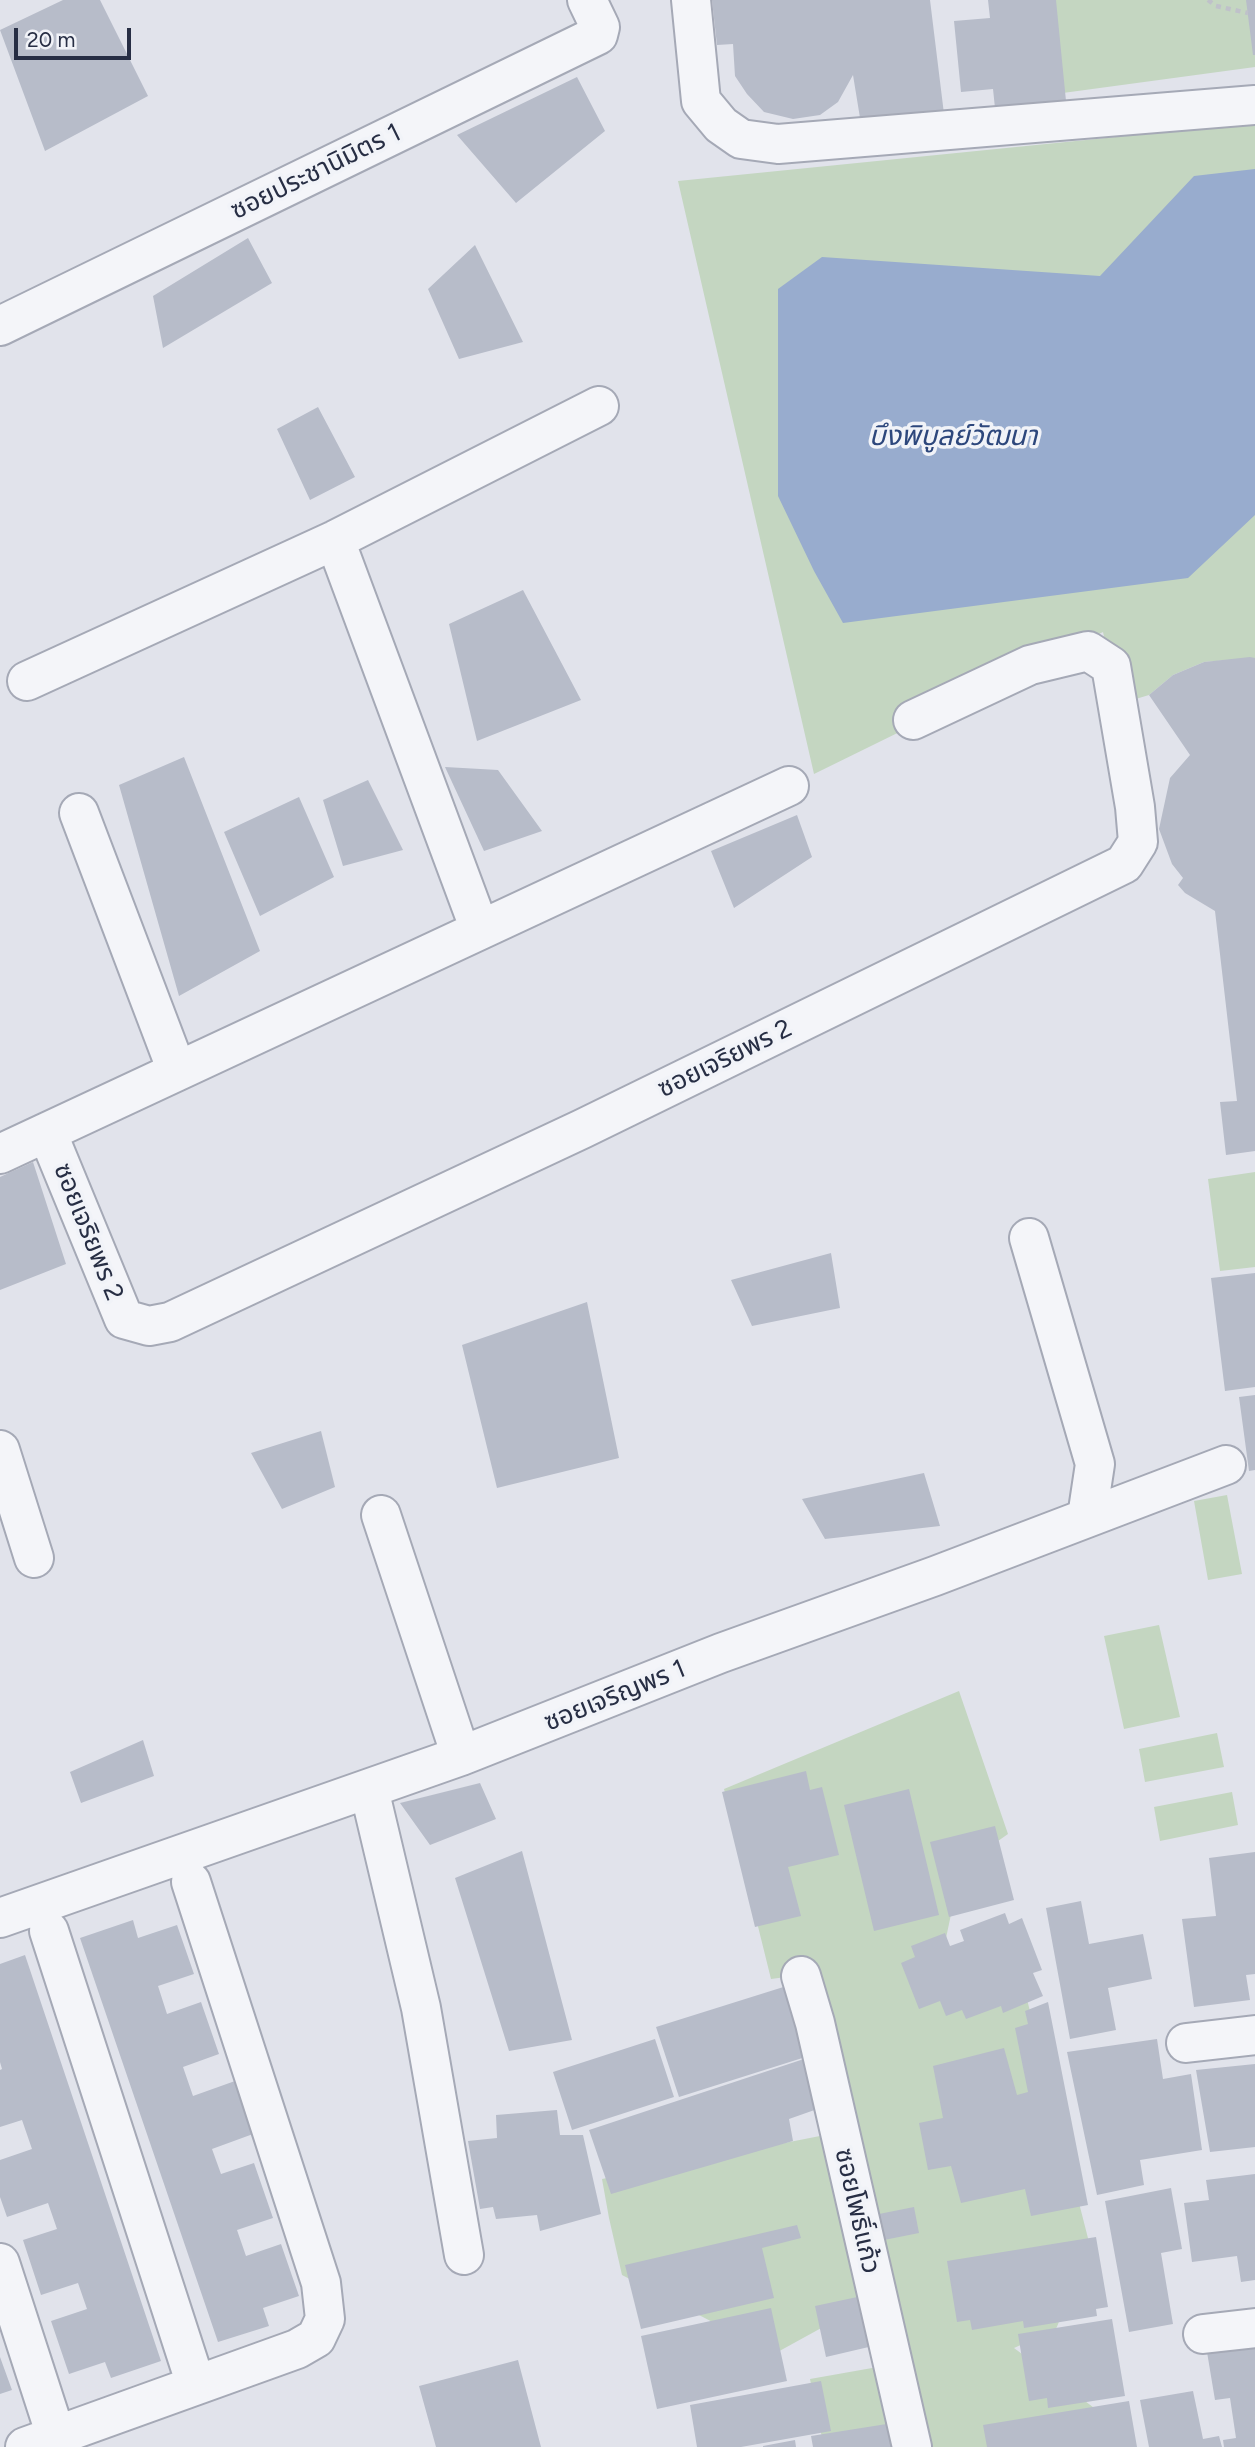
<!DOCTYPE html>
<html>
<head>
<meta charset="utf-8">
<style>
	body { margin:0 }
	#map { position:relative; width:1255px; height:2447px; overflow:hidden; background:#e1e3eb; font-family:Figtree,sans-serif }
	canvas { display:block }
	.scale { position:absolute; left:14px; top:28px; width:117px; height:32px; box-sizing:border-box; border:4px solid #272e44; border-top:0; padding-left:9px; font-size:21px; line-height:24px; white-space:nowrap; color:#272e44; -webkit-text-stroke:5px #f1f3f8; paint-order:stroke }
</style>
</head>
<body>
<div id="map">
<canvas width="1255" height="2447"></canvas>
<div class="scale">20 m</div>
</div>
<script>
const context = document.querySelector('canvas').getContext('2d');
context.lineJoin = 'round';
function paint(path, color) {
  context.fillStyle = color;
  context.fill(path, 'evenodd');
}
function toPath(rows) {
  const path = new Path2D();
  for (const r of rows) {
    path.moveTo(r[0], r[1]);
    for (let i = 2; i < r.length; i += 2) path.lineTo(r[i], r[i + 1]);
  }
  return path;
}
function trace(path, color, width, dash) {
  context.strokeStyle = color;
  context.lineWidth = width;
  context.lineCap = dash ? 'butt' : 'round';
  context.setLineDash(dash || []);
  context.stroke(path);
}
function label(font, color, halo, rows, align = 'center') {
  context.font = font + ' Figtree,"Noto Sans Thai",sans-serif';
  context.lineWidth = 7;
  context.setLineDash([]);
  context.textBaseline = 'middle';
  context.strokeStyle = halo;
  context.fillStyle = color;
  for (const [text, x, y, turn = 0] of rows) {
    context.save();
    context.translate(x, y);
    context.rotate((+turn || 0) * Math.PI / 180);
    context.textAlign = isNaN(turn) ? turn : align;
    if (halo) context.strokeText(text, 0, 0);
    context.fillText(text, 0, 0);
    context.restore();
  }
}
paint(toPath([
	[1036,0,1255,0,1255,67,1048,95],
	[1255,123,1255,658,1204,662,1173,675,1149,695,1119,704,1103,632,814,774,678,181],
	[1255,1172,1255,1267,1220,1271,1208,1179],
	[1227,1495,1242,1574,1208,1580,1194,1501],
	[1159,1625,1180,1717,1124,1729,1104,1636],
	[959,1691,1008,1834,961,1867,942,1957,1020,1972,1090,2246,1056,2329,1014,2348,1117,2425,1117,2447,930,2447,823,2443,810,2379,906,2362,854,2310,774,2354,622,2275,609,2218,602,2179,825,2135,786,1977,771,1979,724,1789],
	[1217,1733,1224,1767,1145,1782,1139,1749],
	[1232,1792,1238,1825,1160,1841,1154,1807]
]), '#c4d6c1');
paint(toPath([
	[1255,169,1255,515,1188,578,843,623,814,571,778,496,778,289,822,257,1100,276,1194,176]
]), '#98acce');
paint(toPath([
	[63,0,100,0,148,96,45,151,0,30],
	[712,0,930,0,944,114,861,124,853,75,838,102,820,115,793,119,764,112,747,94,735,76,733,44,717,45],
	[988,0,1056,0,1066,101,995,108,993,89,961,92,954,21,990,18],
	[1246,0,1255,0,1255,55,1253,55],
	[577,77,605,131,516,203,457,135],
	[248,238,272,283,163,348,153,296],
	[475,245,523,342,459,359,428,289],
	[318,407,355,477,310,500,277,429],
	[523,590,581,700,477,741,449,624],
	[1250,657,1255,658,1255,1151,1226,1155,1220,1102,1237,1101,1215,911,1185,893,1178,885,1183,878,1172,864,1159,829,1170,778,1190,755,1149,695,1173,675,1204,662],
	[184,757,260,951,179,996,119,785],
	[445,767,498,770,542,831,484,851],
	[368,780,403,850,343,866,323,800],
	[299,797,334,877,260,916,224,832],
	[797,815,812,857,734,908,711,851],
	[33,1162,66,1264,0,1290,0,1177],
	[831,1253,840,1308,752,1326,731,1280],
	[1255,1273,1255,1387,1225,1391,1211,1278],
	[587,1302,619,1458,497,1488,462,1345],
	[1255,1395,1255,1470,1249,1471,1239,1397],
	[321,1431,335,1487,282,1509,251,1453],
	[924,1473,940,1526,825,1539,802,1499],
	[143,1740,154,1776,81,1803,70,1772],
	[806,1771,810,1790,822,1787,839,1855,788,1867,801,1916,755,1927,722,1792],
	[480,1783,496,1819,430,1845,400,1803],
	[909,1789,939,1915,874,1931,844,1805],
	[995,1826,1014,1900,949,1917,930,1842],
	[522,1851,572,2040,509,2051,455,1878],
	[1255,1852,1255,1974,1246,1975,1250,2000,1194,2007,1182,1919,1216,1916,1209,1858],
	[1081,1901,1089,1944,1143,1934,1152,1979,1108,1988,1116,2030,1070,2039,1046,1908],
	[1005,1913,1009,1924,1022,1918,1042,1970,1033,1973,1043,1996,1003,2013,1001,2006,966,2019,962,2010,946,2016,940,2001,919,2009,901,1963,915,1957,911,1946,945,1933,950,1946,964,1941,960,1930],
	[133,1920,138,1938,177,1925,194,1974,158,1986,167,2014,201,2002,219,2054,183,2067,193,2096,235,2081,253,2134,212,2149,221,2174,254,2163,273,2218,237,2230,246,2256,281,2244,299,2296,263,2308,269,2326,218,2342,80,1938],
	[25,1955,161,2361,111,2378,105,2362,69,2374,51,2321,87,2309,78,2283,41,2295,23,2240,57,2229,48,2203,7,2217,0,2197,0,2160,32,2149,22,2120,0,2127,0,2070,2,2069,0,2062,0,1964],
	[793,1984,815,2054,679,2097,656,2027],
	[1048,2002,1088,2205,1031,2216,1025,2189,961,2203,951,2166,928,2170,919,2123,943,2118,933,2066,1004,2048,1017,2095,1028,2092,1015,2028,1028,2024,1025,2011],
	[655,2039,674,2097,572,2130,553,2072],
	[1157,2039,1163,2079,1191,2074,1202,2150,1140,2160,1144,2185,1097,2195,1067,2052],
	[813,2056,823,2107,789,2119,793,2141,611,2194,589,2130],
	[1255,2064,1255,2147,1210,2152,1196,2070],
	[557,2110,560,2135,583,2135,601,2214,540,2231,537,2215,496,2219,493,2207,480,2209,468,2141,497,2138,496,2115],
	[1255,2174,1255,2280,1241,2282,1237,2256,1192,2262,1184,2203,1209,2200,1206,2180],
	[1171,2188,1182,2249,1161,2253,1173,2324,1129,2332,1105,2201],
	[914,2207,919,2233,879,2241,874,2215],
	[797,2225,801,2238,762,2248,774,2298,641,2329,625,2265],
	[1096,2237,1108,2307,1096,2309,1097,2316,1024,2328,1023,2321,972,2330,970,2320,957,2322,947,2261],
	[862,2296,873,2346,826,2357,815,2306],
	[771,2308,787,2381,657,2409,641,2336],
	[1112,2319,1125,2396,1048,2408,1047,2398,1029,2401,1018,2334],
	[1255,2346,1255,2447,1224,2447,1223,2440,1236,2438,1230,2398,1215,2400,1207,2352],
	[0,2357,12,2390,0,2394],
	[518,2360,541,2447,436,2447,419,2386],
	[821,2381,831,2431,741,2447,697,2447,690,2405],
	[1193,2391,1203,2439,1219,2436,1222,2447,1149,2447,1140,2400],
	[1129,2401,1137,2447,987,2447,983,2425],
	[893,2423,897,2447,813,2447,811,2436],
	[795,2440,796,2447,763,2447,763,2446]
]), '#b7bcc9');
const minor = toPath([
	[691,0,701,101,721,125,741,139,778,144,1255,105],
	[0,326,598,35,600,27,587,0],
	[335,540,480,930],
	[27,681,335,540,599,406],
	[79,813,177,1071],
	[47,1132,124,1319,149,1326,170,1322,582,1129,1124,864,1138,842,1135,807,1111,666,1088,651,1030,665,913,720],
	[0,1154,789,786],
	[1029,1238,1095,1464,1087,1517],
	[0,1450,34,1558],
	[381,1515,461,1756],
	[369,1789,421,2008,464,2255],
	[0,1918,461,1756,721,1653,935,1576,1226,1465],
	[49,1931,196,2385],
	[801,1976,815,2023,912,2447],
	[1186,2043,1255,2035],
	[0,2263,56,2436],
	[1203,2334,1255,2328],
	[25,2447,297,2349,316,2338,325,2319,321,2283,191,1882]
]);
trace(minor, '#a5a9b6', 42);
trace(toPath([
	[1208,0,1216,6,1248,13]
]), '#bfc1ca', 4.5, [5, 5]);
trace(minor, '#f4f5f9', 38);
label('26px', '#272e44', '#f1f3f8', [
	["ซอยประชานิมิตร 1",316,172,-26],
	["ซอยเจริยพร 2",725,1059,-26],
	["ซอยเจริยพร 2",88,1232,68],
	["ซอยเจริญพร 1",615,1696,-22],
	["ซอยโพธิ์แก้ว",857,2211,77]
]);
label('italic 28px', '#2d477c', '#f1f3f8', [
	["บึงพิบูลย์วัฒนา",953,437]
]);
</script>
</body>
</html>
